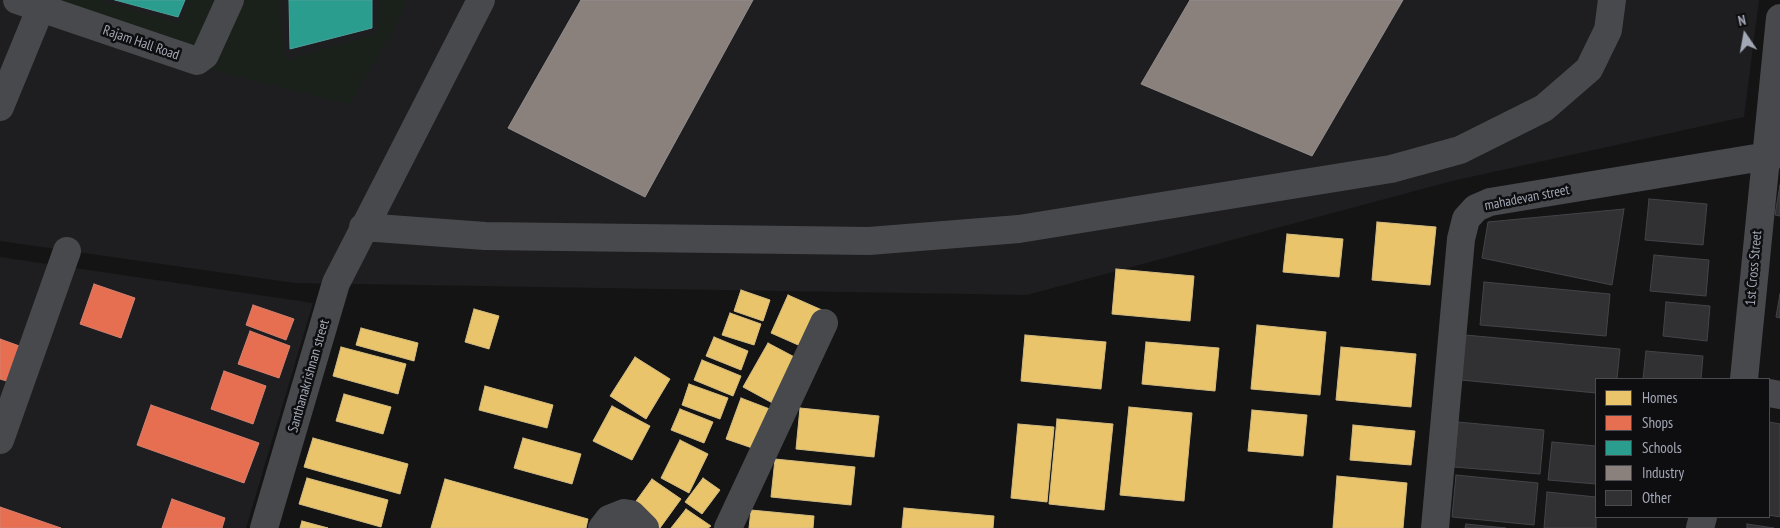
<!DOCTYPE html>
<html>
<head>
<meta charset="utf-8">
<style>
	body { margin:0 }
	#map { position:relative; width:1780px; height:528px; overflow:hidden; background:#141414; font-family:"PT Sans Narrow",sans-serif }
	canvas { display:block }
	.legend { position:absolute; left:1595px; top:378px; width:175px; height:140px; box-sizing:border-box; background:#0e0e10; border:1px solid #4a4c52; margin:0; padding:6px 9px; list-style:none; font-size:15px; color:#a3a8b6 }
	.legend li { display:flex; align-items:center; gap:10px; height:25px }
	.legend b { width:25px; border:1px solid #4a4c52 }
	.north { position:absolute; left:1720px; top:10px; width:50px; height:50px; -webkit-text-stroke:4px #0e0e10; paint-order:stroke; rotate:348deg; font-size:14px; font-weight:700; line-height:20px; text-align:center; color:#a3a8b6 }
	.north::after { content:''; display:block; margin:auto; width:18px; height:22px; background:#a3a8b6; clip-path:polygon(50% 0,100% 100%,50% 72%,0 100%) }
</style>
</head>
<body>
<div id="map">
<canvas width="1780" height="528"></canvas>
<ul class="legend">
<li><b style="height:14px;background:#e9c46a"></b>Homes</li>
<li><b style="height:14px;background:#e76f51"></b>Shops</li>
<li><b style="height:14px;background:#2a9d8f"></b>Schools</li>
<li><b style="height:14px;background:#8a817c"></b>Industry</li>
<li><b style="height:14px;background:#313133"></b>Other</li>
</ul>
<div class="north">N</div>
</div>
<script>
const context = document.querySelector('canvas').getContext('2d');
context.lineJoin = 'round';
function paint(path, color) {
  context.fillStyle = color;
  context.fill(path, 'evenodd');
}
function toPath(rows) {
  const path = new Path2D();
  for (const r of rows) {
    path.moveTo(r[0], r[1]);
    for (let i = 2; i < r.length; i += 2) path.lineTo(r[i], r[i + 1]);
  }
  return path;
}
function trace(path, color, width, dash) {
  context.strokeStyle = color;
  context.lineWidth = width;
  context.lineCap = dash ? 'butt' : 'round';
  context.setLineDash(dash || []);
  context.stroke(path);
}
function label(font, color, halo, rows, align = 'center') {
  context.font = font + ' "PT Sans Narrow",sans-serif';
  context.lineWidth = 5;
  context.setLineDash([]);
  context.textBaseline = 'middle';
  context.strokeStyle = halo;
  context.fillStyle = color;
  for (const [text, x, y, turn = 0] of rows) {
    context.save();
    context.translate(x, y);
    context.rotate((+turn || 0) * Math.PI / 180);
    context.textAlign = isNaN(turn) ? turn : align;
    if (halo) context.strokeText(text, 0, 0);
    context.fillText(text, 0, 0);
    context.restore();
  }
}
paint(toPath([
	[0,0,1759,0,1744,117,1452,181,1027,295,295,283,0,241],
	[0,257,313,303,246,528,0,528]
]), '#1e1e20');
paint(toPath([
	[53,0,97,0,180,23,189,0,221,0,198,51],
	[241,0,278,0,286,60,378,33,379,0,407,0,396,25,350,104,210,69]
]), '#1a211b');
const homes = toPath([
	[1377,222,1436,227,1430,285,1372,280,1377,222],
	[1287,234,1343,239,1339,277,1283,272,1287,234],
	[1116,269,1194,276,1190,321,1112,314,1116,269],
	[741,290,770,300,763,321,734,311,741,290],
	[788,295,822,310,805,348,771,333,788,295],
	[474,309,499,316,489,349,465,342,474,309],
	[730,313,761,324,754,345,722,335,730,313],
	[1257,325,1326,332,1320,395,1251,389,1257,325],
	[361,328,418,343,414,361,356,345,361,328],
	[1025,335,1106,342,1101,389,1021,381,1025,335],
	[714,337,748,351,741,370,706,356,714,337],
	[1146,342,1219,348,1215,391,1142,384,1146,342],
	[768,343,802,361,778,406,743,387,768,343],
	[341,347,406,364,398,394,333,376,341,347],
	[1341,347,1416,354,1411,407,1336,400,1341,347],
	[635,357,670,379,646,419,610,396,635,357],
	[702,360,741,376,733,396,694,380,702,360],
	[689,384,728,398,720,419,682,405,689,384],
	[485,386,553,405,547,428,479,410,485,386],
	[344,394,391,407,383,434,336,421,344,394],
	[741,398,775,411,761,451,726,439,741,398],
	[612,406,650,426,632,460,593,441,612,406],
	[1129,407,1192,413,1184,501,1120,495,1129,407],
	[800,408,879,416,874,457,796,449,800,408],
	[680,409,713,422,704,443,671,430,680,409],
	[1252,410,1307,415,1303,456,1248,451,1252,410],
	[1057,419,1113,424,1104,510,1049,504,1057,419],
	[1018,424,1054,427,1047,502,1011,498,1018,424],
	[1353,425,1415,431,1411,465,1350,460,1353,425],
	[313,438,408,464,400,494,304,467,313,438],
	[523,438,581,454,572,484,514,468,523,438],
	[680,440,708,454,689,493,661,478,680,440],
	[775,459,855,467,851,505,771,497,775,459],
	[1337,476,1407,483,1403,528,1333,528,1337,476],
	[307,478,388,500,381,527,299,504,307,478],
	[703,478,720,490,702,514,685,502,703,478],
	[445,479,588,519,586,528,431,528,445,479],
	[652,479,681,499,660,528,631,508,652,479],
	[904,508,994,516,993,528,902,528,904,508],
	[686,509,711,526,708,528,671,528,686,509],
	[751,510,814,516,813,528,749,528,751,510],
	[302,521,328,528,300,528,302,521]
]);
paint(homes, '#e9c46a');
trace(homes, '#d4bc81', 1);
const shops = toPath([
	[94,284,135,298,121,338,80,324,94,284],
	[253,305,294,319,286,340,246,325,253,305],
	[250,331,290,346,279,378,238,364,250,331],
	[0,339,25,348,13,383,0,379,0,339],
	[224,371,266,386,253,424,211,409,224,371],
	[151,405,259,443,244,483,137,445,151,405],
	[172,499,225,518,222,528,162,528,172,499],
	[0,507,61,528,0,528,0,507]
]);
paint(shops, '#e76f51');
trace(shops, '#d3806f', 1);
const schools = toPath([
	[115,0,185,0,178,17,115,0],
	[289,0,372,0,372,28,290,49,289,0]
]);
paint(schools, '#2a9d8f');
trace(schools, '#4ea09b', 1);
const industry = toPath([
	[581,0,753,0,645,197,508,128,581,0],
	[1190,0,1403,0,1312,156,1141,84,1190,0]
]);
paint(industry, '#8a817c');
trace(industry, '#928d8d', 1);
const building = toPath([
	[1780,185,1780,216,1775,215,1780,185],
	[1649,199,1707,204,1703,245,1645,240,1649,199],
	[1624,209,1612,285,1482,258,1488,222,1624,209],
	[1654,255,1709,260,1706,296,1650,291,1654,255],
	[1484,282,1610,294,1606,336,1480,325,1484,282],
	[1780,294,1780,318,1776,317,1780,294],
	[1666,302,1710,306,1707,341,1663,336,1666,302],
	[1465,335,1620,349,1617,379,1596,379,1596,393,1461,380,1465,335],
	[1646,351,1703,356,1701,379,1643,379,1646,351],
	[1458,422,1544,430,1540,474,1454,467,1458,422],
	[1769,422,1780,424,1780,517,1769,515,1769,422],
	[1552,442,1596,446,1596,484,1548,480,1552,442],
	[1456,475,1538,483,1534,525,1452,517,1456,475],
	[1547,492,1596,497,1596,528,1544,528,1547,492],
	[1466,524,1506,528,1465,528,1466,524],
	[1747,524,1774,528,1747,528,1747,524]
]);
paint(building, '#313133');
trace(building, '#424448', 1);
trace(toPath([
	[17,0,197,61,205,55,230,0],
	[0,107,44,0],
	[363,227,485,236,869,241,1019,229,1391,169,1460,150,1544,108,1589,69,1608,30,1612,0],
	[1744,379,1780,18],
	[1769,393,1780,395],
	[0,440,67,251],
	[264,528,336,283,481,0],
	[602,528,609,519,624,513,631,514,645,528],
	[728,528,824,323],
	[1435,528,1461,239,1466,219,1476,208,1490,202,1780,154],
	[1700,528,1703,517]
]), '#48494d', 28);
label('14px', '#a3a8b6', '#0e0e10', [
	["Rajam Hall Road",141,43,19],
	["mahadevan street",1527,198,-11],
	["1st Cross Street",1754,268,-85],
	["Santhanakrishnan street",309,376,-74]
]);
</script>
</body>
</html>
